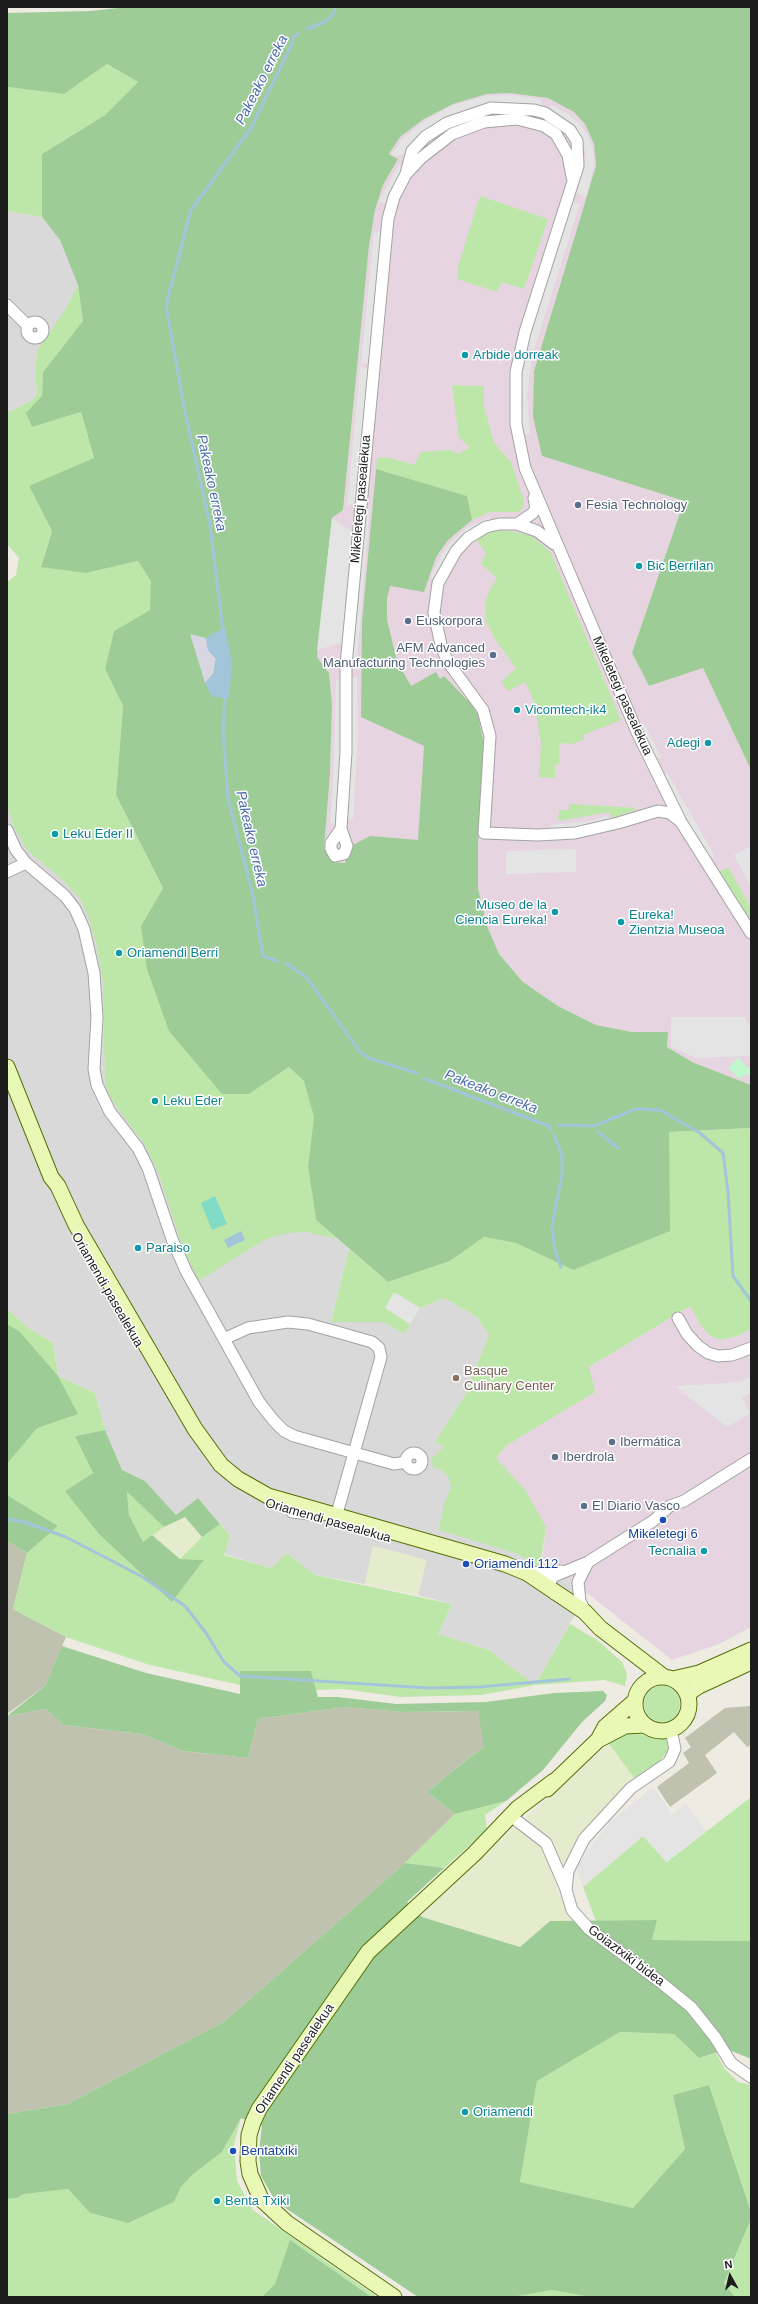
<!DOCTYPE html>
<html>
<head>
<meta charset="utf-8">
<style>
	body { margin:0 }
	#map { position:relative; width:758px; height:2304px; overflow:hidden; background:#edebe2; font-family:Helvetica,sans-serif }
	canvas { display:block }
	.frame { position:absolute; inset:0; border:8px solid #1c1c1c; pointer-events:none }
	.north { position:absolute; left:710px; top:2256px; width:40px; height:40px; -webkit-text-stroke:3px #fff; paint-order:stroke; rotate:352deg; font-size:11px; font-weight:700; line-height:16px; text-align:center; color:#1c1c1c }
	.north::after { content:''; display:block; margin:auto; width:14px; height:18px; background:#1c1c1c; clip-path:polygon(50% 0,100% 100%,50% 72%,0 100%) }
</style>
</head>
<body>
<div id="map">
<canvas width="758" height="2304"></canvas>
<div class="frame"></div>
<div class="north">N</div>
</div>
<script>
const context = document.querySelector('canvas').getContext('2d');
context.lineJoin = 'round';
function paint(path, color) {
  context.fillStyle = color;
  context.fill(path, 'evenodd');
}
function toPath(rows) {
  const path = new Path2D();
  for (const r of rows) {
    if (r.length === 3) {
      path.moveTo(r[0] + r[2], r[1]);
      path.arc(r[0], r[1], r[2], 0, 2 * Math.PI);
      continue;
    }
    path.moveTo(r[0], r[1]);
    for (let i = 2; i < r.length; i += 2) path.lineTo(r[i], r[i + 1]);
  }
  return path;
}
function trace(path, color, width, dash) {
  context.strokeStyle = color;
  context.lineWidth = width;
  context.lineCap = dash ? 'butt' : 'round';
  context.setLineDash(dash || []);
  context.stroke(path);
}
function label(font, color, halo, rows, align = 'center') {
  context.font = font + ' Helvetica,sans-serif';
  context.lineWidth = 3;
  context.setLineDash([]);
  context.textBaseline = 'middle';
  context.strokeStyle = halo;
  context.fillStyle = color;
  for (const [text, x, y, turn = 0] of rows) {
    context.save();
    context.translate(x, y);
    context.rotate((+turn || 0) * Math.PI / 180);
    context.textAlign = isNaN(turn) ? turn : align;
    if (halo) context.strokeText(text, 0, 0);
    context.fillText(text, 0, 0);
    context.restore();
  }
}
paint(toPath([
	[7,211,42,217,60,240,78,285,35,369,37,393,33,400,7,419],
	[7,669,316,1220,349,1249,331,1322,384,1322,404,1334,420,1308,444,1298,477,1317,489,1335,465,1395,435,1442,444,1447,542,1561,587,1593,535,1685,489,1650,438,1634,452,1604,418,1595,426,1560,373,1546,365,1584,315,1575,287,1553,271,1568,224,1554,230,1535,198,1498,176,1515,145,1481,122,1470,105,1430,95,1393,58,1376,53,1343,27,1327,7,1309]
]), '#dad9d9');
paint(toPath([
	[509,93,548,98,562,104,574,112,585,124,594,144,596,166,534,371,542,456,684,501,632,653,649,686,703,668,751,770,751,1085,692,1062,666,1047,668,1032,632,1032,596,1025,558,1006,523,982,499,954,487,926,478,888,478,846,351,846,346,864,334,862,324,849,330,774,332,704,329,673,317,657,332,518,343,510,369,246,375,210,383,185,398,159,389,154,400,137,424,119,453,104,487,94],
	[690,1306,700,1324,710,1336,721,1340,738,1336,751,1329,751,1627,719,1644,672,1660,587,1593,542,1561,546,1527,496,1458,507,1445,589,1367]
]), '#e6d4e0');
paint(toPath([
	[7,1541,27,1553,13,1609,66,1637,45,1686,7,1714],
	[750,1706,751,1745,747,1747,734,1732,705,1755,717,1773,670,1807,657,1787,689,1763,683,1753,691,1747,685,1738,725,1708],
	[344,1707,404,1712,478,1711,485,1745,427,1792,455,1814,405,1863,225,2021,68,2104,7,2114,7,1716,46,1709,63,1725,142,1734,183,1751,248,1758,258,1719]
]), '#bec2ae');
paint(toPath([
	[185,1517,202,1537,180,1559,152,1535,164,1527],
	[373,1546,427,1560,418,1595,365,1584],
	[609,1744,635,1779,595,1818,572,1849,556,1889,574,1921,550,1921,520,1947,422,1917,442,1892]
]), '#e5eccd');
paint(toPath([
	[107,64,138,82,105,115,42,154,42,217,7,211,7,87,64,94],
	[480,196,548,219,524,289,501,282,497,292,457,279,458,266],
	[78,285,83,321,43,372,42,396,32,427,81,412,94,459,29,486,52,531,41,566,86,573,138,561,152,581,150,610,114,631,105,669,123,706,116,795,163,888,141,926,249,1094,289,1067,305,1081,314,1117,308,1166,316,1220,337,1239,307,1232,288,1233,266,1239,198,1281,183,1248,158,1172,145,1145,110,1098,105,1083,103,982,97,947,88,915,79,897,63,880,27,850,13,825,7,805,7,582,16,575,19,558,7,544,7,413,33,400,37,393,35,369,38,349,65,310],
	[452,385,484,386,484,406,494,443,511,462,524,501,523,508,518,512,490,512,472,520,467,496,376,469,377,458,386,457,415,465,420,452,450,450,459,454,470,447,459,438],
	[503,530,531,535,551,553,621,720,583,735,584,739,573,744,559,743,559,764,555,765,555,778,539,777,541,743,534,701,525,682,508,691,501,682,516,668,495,639,486,622,485,603,488,593,497,578,481,564,486,553,476,539,493,531],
	[569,804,635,808,635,810,612,818,609,812,558,821,559,810,569,810],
	[728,867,751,908,751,921,717,873],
	[751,1128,751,1329,738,1336,721,1340,710,1336,700,1324,690,1306,589,1367,595,1392,507,1445,496,1458,526,1491,546,1527,540,1566,515,1553,439,1530,443,1509,451,1486,448,1476,442,1470,434,1468,431,1459,444,1447,435,1442,465,1395,489,1335,477,1317,444,1298,420,1308,404,1334,384,1322,331,1322,349,1249,388,1282,450,1261,484,1237,516,1243,573,1270,669,1132],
	[7,1309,27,1327,53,1343,58,1376,95,1393,105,1430,75,1436,93,1473,65,1491,172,1602,204,1560,180,1559,202,1537,220,1524,230,1535,224,1555,271,1568,287,1553,315,1575,452,1604,438,1634,489,1650,535,1685,570,1624,597,1640,622,1662,627,1674,625,1686,604,1680,535,1685,481,1695,400,1697,343,1689,316,1690,311,1671,241,1671,240,1685,150,1665,66,1637,13,1609,27,1553,58,1526,7,1495,7,1464,37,1427,19,1331,7,1324],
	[127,1492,164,1527,143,1542,129,1515],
	[662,1704,18],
	[630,1731,656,1739,665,1739,668,1741,669,1749,658,1763,635,1779,609,1744,615,1737],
	[751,1797,751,1941,652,1940,657,1920,596,1921,583,1887,643,1836,667,1862],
	[506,1801,485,1815,487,1830,444,1868,405,1863,455,1814],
	[620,2032,674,2034,699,2058,716,2053,724,2068,738,2082,751,2085,751,2212,709,2085,673,2095,685,2149,633,2208,520,2182,537,2081],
	[241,2118,234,2145,237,2181,253,2210,377,2297,7,2297,7,2199,17,2198,24,2194,68,2189,90,2213,128,2223,174,2202,181,2187,192,2175,222,2152],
	[751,2219,751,2297,735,2297,724,2283],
	[552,2290,590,2297,512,2297]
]), '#bde7a8');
paint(toPath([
	[128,7,751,7,751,770,703,668,649,686,632,653,684,501,542,456,533,417,534,371,596,166,594,144,585,124,574,112,548,98,509,93,487,94,453,104,424,119,400,137,389,154,398,159,383,185,375,210,369,246,343,510,332,518,317,657,329,673,332,704,330,774,324,849,334,862,345,863,351,846,370,836,418,840,424,746,361,717,362,622,376,469,467,496,472,520,448,540,436,557,424,592,390,586,387,599,387,620,397,661,411,686,436,672,440,679,444,676,472,705,478,715,484,745,478,845,478,888,487,926,499,954,523,982,558,1006,596,1025,632,1032,668,1032,667,1047,692,1062,751,1085,751,1128,669,1132,670,1231,573,1270,516,1243,484,1237,450,1261,388,1282,316,1220,308,1166,314,1117,304,1081,289,1067,249,1094,222,1094,169,1031,147,969,141,926,163,888,116,795,123,706,105,669,114,631,150,610,151,581,138,561,86,573,41,567,52,531,29,486,94,458,81,412,32,427,26,413,42,396,43,372,83,321,78,285,60,240,42,217,42,154,105,115,138,82,107,64,64,94,7,87,7,13,90,11],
	[7,1324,19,1331,58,1376,78,1414,37,1428,7,1464],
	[105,1430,122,1470,145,1481,176,1515,198,1498,220,1524,202,1537,185,1517,164,1527,127,1492,129,1515,143,1542,152,1535,180,1559,204,1560,172,1602,99,1534,65,1491,93,1473,75,1436],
	[7,1495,58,1526,27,1553,7,1541],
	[62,1646,146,1673,240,1694,240,1671,311,1671,318,1697,338,1697,396,1704,486,1702,554,1693,603,1691,607,1695,605,1701,582,1722,543,1770,506,1801,455,1814,427,1792,484,1746,478,1711,404,1712,344,1707,258,1719,248,1758,183,1751,142,1734,63,1725,46,1709,7,1716,45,1686],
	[405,1863,444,1868,407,1902,422,1917,520,1947,550,1921,657,1920,652,1940,751,1941,751,2059,727,2049,699,2058,674,2034,620,2032,537,2081,520,2182,633,2208,685,2149,673,2095,709,2085,751,2212,751,2219,724,2283,735,2297,590,2297,552,2290,512,2297,418,2297,287,2209,273,2197,261,2176,259,2151,262,2126,241,2118,222,2152,192,2175,181,2187,174,2202,128,2223,90,2213,68,2189,24,2194,17,2198,7,2199,7,2114,68,2104,225,2021],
	[290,2240,371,2297,262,2297,275,2284]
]), '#9ecc97');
paint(toPath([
	[738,1058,748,1068,751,1065,751,1077,746,1073,740,1079,728,1068]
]), '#bff8cc');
paint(toPath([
	[215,1196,227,1224,212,1230,201,1203]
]), '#81dbc7');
paint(toPath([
	[511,95,541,99,541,108,510,103,472,108,436,123,421,134,402,155,391,156,402,139,426,120,453,105,486,96],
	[550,104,568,114,580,124,589,137,593,150,594,165,586,197,575,193,584,165,586,154,582,140,550,111],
	[399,164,405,168,387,204,379,201],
	[573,202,580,204,534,350,526,348],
	[374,231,382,232,369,363,361,363],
	[525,354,532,355,527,396,530,434,522,435,520,396],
	[360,367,369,368,357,502,347,506],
	[370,508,357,660,346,665,364,510],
	[490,517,490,520,464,534,437,578,431,577,442,553,450,543,466,528],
	[332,518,356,534,347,641,317,650],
	[357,677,358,737,353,819,330,824,334,762,336,680],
	[644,724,661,757,654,760,638,727],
	[667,772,715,856,709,859,662,775],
	[608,816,609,822,551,831,551,825,589,821],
	[751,846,751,887,734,855],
	[576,849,576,872,506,874,506,851],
	[671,1017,745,1017,747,1022,751,1025,751,1056,695,1058,671,1046],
	[394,1292,420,1308,410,1324,385,1308],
	[751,1376,751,1393,742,1398,751,1413,727,1427,675,1386,741,1382],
	[653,1787,672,1814,686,1803,706,1831,666,1862,643,1836,583,1887,576,1867,609,1823]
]), '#e4e4e4');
paint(toPath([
	[190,634,206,638,208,650,216,659,213,674,205,683]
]), '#d8d6e3');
paint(toPath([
	[225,627,232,663,229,698,212,697,205,683,213,674,216,659,208,650,206,638],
	[241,1231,245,1240,228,1248,224,1240]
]), '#a3c5da');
trace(toPath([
	[307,29,325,22,334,13,335,7],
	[223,631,210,525,184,407,166,305,191,210,251,128,292,44,293,37,299,33],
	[225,695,223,731,228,798,253,896,263,956,277,961],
	[286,963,307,978,360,1052,371,1059,417,1073],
	[425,1079,549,1126,551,1130],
	[559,1125,594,1126,636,1109,660,1110,700,1133,723,1153,728,1192,733,1276,751,1301],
	[598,1132,618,1148],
	[554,1135,562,1155,562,1175,552,1226,555,1250,561,1267],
	[7,1519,24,1522,66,1537,141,1576,185,1606,206,1633,224,1662,240,1676,429,1688,479,1687,569,1679]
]), '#a3c5da', 3);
const street = toPath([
	[407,173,421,158,452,134,484,122,517,119,544,126,556,134,568,155,572,177],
	[7,305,27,325],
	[35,330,8],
	[517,524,533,513,536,508,534,498],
	[554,544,537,531,517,524,499,524,486,527,468,538,456,551,438,583,434,613,442,649,448,662,483,710,490,736,484,833,538,835,575,833,618,823,658,811,670,813,681,822],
	[341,829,331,843,331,849,335,856,344,854,347,846,341,829,346,752,346,665,388,219,394,197,406,174,412,151,425,137,447,123,491,108,534,110,545,113,570,130,577,141,578,166,525,332,516,372,516,424,525,468,637,732,681,822,751,933],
	[7,830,16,850,26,863,65,896,75,909,84,929,94,973,97,1017,94,1069,97,1085,110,1112,138,1148,148,1168,172,1239,186,1271,259,1402,274,1421,284,1431,294,1436,394,1464,406,1462],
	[7,872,26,863],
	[678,1318,687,1334,698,1346,708,1353,718,1356,732,1355,751,1348],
	[224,1339,248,1328,288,1322,308,1324,337,1332,372,1342,379,1348,381,1357,336,1517],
	[414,1461,8],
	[292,1512,310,1514],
	[527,1573,561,1571],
	[554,1594,550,1584,552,1577,588,1562,653,1521,670,1506,684,1501,751,1459],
	[585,1611,580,1601,578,1582,588,1562],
	[671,1730,675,1749,669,1762,631,1788,584,1839,568,1871,566,1890,572,1910,589,1929,659,1981,691,2007,715,2037,731,2063,751,2077],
	[516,1820,546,1843,566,1889]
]);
const secondary = toPath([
	[7,1067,51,1177,58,1186,76,1225,195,1429,221,1465,238,1479,268,1496,505,1564,527,1573,585,1612,600,1628,664,1677],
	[662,1704,27],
	[673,1679,699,1673,751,1650],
	[687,1694,699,1686,751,1662],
	[600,1739,625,1726,644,1725],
	[547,1789,598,1740,605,1727,635,1701],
	[394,2297,287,2223,261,2199,250,2174,248,2161,249,2135,253,2122,259,2109,368,1952,474,1854,518,1808,554,1781]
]);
trace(street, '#a3a3a3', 13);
trace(secondary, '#536f07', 17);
trace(street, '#fff', 11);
trace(secondary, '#eaf8b6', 15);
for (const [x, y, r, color] of [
	[465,355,4,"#0f9aa8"],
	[578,505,4,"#5c6f8a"],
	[639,566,4,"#0f9aa8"],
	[408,621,4,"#5c6f8a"],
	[493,655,4,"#5c6f8a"],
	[517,710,4,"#0f9aa8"],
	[708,743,4,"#0f9aa8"],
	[55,834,4,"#0f9aa8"],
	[555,912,4,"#0f9aa8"],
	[621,922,4,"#0f9aa8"],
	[119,953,4,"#0f9aa8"],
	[155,1101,4,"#0f9aa8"],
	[138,1248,4,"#0f9aa8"],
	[456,1378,4,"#8d6e63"],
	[612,1442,4,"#5c6f8a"],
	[555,1457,4,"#5c6f8a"],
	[584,1506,4,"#5c6f8a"],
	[663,1520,4,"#1a4fb4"],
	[704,1551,4,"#0f9aa8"],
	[466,1564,4,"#1a4fb4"],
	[465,2112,4,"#0f9aa8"],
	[233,2151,4,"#1a4fb4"],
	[217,2201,4,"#0f9aa8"]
]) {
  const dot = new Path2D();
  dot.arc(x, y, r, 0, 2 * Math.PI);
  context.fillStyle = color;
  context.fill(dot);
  trace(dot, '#fff', 1.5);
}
label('13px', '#0d838f', '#fff', [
	["Arbide dorreak",473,355],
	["Bic Berrilan",647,566],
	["Vicomtech-ik4",525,710],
	["Adegi",700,743,"right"],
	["Leku Eder II",63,834],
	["Museo de la",547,905,"right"],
	["Ciencia Eureka!",547,920,"right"],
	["Eureka!",629,915],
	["Zientzia Museoa",629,930],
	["Oriamendi Berri",127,953],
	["Leku Eder",163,1101],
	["Paraiso",146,1248],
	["Tecnalia",696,1551,"right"],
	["Oriamendi",473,2112],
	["Benta Txiki",225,2201]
], 'left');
label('13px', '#1c1c1c', '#fff', [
	["Mikeletegi pasealekua",361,499,-85],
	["Mikeletegi pasealekua",622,696,66],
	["Oriamendi pasealekua",107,1290,60],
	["Oriamendi pasealekua",328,1521,16],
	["Goiaztxiki bidea",626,1956,37],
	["Oriamendi pasealekua",295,2059,-56]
]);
label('13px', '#4e5e75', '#fff', [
	["Fesia Technology",586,505],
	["Euskorpora",416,621],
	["AFM Advanced",485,648,"right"],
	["Manufacturing Technologies",485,663,"right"],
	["Ibermática",620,1442],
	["Iberdrola",563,1457],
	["El Diario Vasco",592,1506]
], 'left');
label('13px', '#785e54', '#fff', [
	["Basque",464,1371],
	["Culinary Center",464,1386]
], 'left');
label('13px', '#164399', '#fff', [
	["Mikeletegi 6",663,1534,"center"],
	["Oriamendi 112",474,1564],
	["Bentatxiki",241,2151]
], 'left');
label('italic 14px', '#4b6ba9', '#fff', [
	["Pakeako erreka",262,80,-63],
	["Pakeako erreka",211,483,78],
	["Pakeako erreka",251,839,77],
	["Pakeako erreka",491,1092,21]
]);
</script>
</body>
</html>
